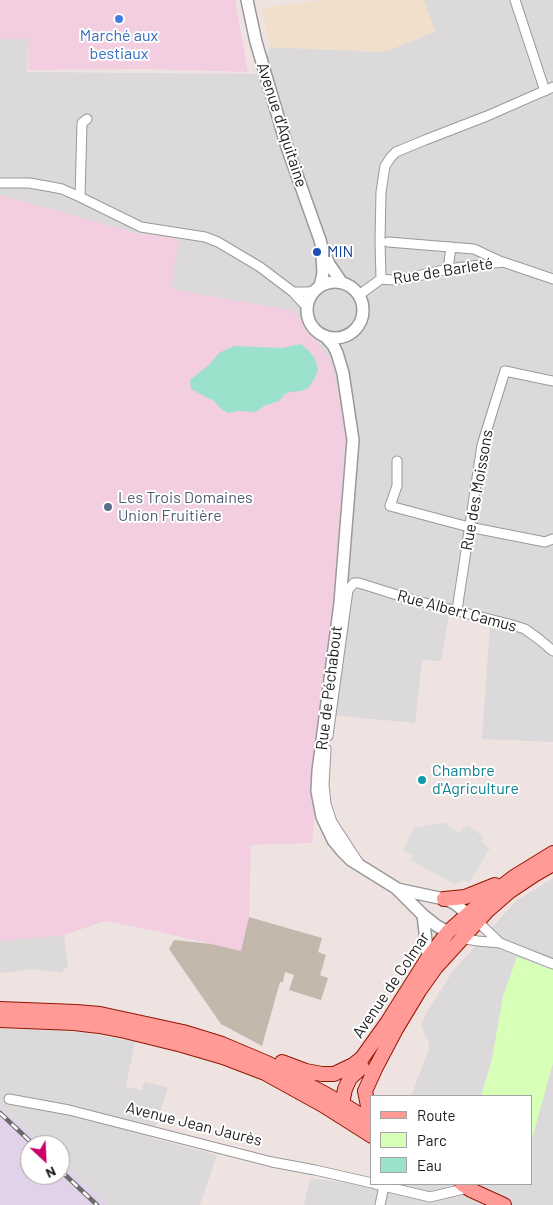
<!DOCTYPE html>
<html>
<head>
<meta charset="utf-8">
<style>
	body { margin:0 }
	#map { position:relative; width:553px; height:1205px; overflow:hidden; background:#efe3e1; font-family:Barlow,sans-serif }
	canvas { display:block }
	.legend { position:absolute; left:370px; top:1095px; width:162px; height:90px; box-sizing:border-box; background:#fff; border:1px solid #a4a4a4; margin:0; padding:6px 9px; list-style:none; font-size:15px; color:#1c1c1c }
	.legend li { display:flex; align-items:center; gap:10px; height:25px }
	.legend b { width:25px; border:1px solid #a4a4a4 }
	.north { position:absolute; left:20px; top:1135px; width:50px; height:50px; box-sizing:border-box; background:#fff; border:1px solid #a4a4a4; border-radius:50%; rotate:155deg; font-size:14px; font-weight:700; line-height:20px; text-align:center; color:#1c1c1c }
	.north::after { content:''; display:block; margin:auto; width:18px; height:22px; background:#c9006b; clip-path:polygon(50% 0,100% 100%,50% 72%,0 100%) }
</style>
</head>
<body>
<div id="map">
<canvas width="553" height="1205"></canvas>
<ul class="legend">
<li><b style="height:6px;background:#ff9a96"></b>Route</li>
<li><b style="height:14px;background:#d8ffb8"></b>Parc</li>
<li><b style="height:14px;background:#9ce1cc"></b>Eau</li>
</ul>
<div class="north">N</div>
</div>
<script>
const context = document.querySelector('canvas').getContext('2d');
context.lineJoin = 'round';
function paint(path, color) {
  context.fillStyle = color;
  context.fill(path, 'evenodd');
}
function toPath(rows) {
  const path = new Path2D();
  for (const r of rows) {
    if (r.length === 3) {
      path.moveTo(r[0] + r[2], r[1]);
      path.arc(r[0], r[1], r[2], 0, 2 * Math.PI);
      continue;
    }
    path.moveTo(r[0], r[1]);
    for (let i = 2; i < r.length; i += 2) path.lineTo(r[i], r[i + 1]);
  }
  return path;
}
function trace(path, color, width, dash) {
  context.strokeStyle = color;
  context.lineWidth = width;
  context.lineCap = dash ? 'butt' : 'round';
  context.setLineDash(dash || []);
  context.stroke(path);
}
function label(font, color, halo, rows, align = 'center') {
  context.font = font + ' Barlow,sans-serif';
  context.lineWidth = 4;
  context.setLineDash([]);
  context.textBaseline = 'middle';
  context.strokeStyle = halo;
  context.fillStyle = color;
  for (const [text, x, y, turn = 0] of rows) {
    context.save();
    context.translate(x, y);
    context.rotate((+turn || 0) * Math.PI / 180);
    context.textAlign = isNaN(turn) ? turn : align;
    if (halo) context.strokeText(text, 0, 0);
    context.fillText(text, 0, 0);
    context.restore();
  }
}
paint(toPath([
	[424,0,553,0,553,742,482,739,490,625,449,616,441,661,422,660,415,723,321,714,338,582,345,434,294,311,171,289,178,239,136,233,0,195,0,39,27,39,27,72,256,74,270,47,378,52,389,50,435,32],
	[553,878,553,1205,304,1205,310,1178,368,1186,372,1184,532,1184,532,1096,411,1096,429,1049,429,1043,421,1026,425,1015,453,971,516,901],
	[64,935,68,965,62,973,36,969,0,973,0,941],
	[0,1028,58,1030,87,1033,135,1042,126,1087,142,1090,144,1082,168,1087,152,1138,217,1155,200,1205,107,1205,60,1162,60,1145,42,1145,0,1107]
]), '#dbd9da');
paint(toPath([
	[0,0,235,0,248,72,144,69,28,70,27,39,0,39],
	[0,195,136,233,179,239,171,289,294,311,333,364,345,434,343,486,338,582,317,734,311,792,315,811,312,843,251,845,249,917,241,951,160,932,105,921,64,935,0,941]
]), '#f2cee0');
paint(toPath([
	[0,1107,42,1145,30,1145,30,1175,60,1175,60,1162,107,1205,0,1205]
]), '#e1d2e9');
paint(toPath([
	[249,917,322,938,318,952,326,955,320,975,328,978,321,1000,289,990,294,975,285,972,283,982,280,982,262,1046,221,1024,169,949,174,940,211,944,241,951]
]), '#c4b7ac');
paint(toPath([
	[322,0,424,0,435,32,389,50,378,52,270,47,262,8]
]), '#f0dfca');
paint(toPath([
	[517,957,553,970,553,1063,532,1139,532,1096,481,1096,492,1059,503,996]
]), '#d8ffb8');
paint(toPath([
	[439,823,444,823,459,833,467,825,484,837,481,842,490,848,469,883,463,880,456,885,410,860,413,855,403,850,414,828]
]), '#dcdcdc');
paint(toPath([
	[301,344,311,353,316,361,318,371,313,381,308,388,301,391,289,392,285,394,279,401,264,406,256,412,239,411,228,413,221,409,214,401,191,389,190,380,209,365,219,353,227,349,235,346,282,348]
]), '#9ce1cc');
const minor = toPath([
	[515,0,545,91],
	[0,183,29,183,52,187,62,189,80,197,141,227,205,237,218,242,260,267,293,292,303,303,307,306],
	[80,197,82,123,87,119],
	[388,242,474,249,502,262],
	[448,269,451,247],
	[381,279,380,241,381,192,385,166,391,157,396,152,425,140,487,116,553,87],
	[293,292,308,292,315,291],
	[359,295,381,279,392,280,413,277,448,269,503,262,553,279],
	[397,461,397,486,390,506,469,527,545,542,553,539],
	[457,610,482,445,505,371,553,381],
	[328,736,348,590,354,583,359,583,413,600,509,624,525,629,540,640,553,651],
	[326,749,324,785,326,804,332,822,358,862],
	[475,919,500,943],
	[460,938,478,941,500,943,553,964],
	[9,1099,69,1110,272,1162,315,1170,372,1183],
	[375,1184,430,1197,468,1188],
	[380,1205,384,1186]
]);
const tertiary = toPath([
	[247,0,256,42,287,147,320,240,322,248,329,264,342,283],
	[335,310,28],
	[320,286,323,273,322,255],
	[325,336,333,345,337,353,343,373,353,440,340,603,318,771,317,791,322,817,333,840,342,851,351,860,396,888,423,915,428,958],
	[397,889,444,899,454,903,468,914],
	[423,915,437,926,448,932]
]);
const primary = toPath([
	[444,899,465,897,495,885],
	[0,1009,76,1012,100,1014,183,1032,222,1044,267,1063,329,1096,372,1122],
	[0,1020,74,1023,99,1026,125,1031,182,1045,223,1057,265,1073,323,1105,372,1136],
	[282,1062,306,1071,322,1074,334,1074,353,1065,362,1058,387,1023,428,958,448,932,484,900,514,877,553,853],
	[365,1091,376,1067,396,1029,419,991,436,967,487,911,510,891,534,875,553,864],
	[365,1091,368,1106,372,1115],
	[344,1111,342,1104,345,1089,350,1078,362,1067],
	[462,1184,471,1190,504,1205]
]);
trace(minor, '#999', 11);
trace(tertiary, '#999', 14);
trace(primary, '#951500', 16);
trace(minor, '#fff', 9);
trace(tertiary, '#fff', 11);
trace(primary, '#ff9a96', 14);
const rail = toPath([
	[0,1113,34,1145],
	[60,1170,97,1205]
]);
trace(rail, '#6a6a6a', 4.5);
trace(rail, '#fff', 2.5, [8]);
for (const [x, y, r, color] of [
	[119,19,5,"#3f7fe0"],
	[317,252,5,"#1a4fb4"],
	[108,507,5,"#5c6f8a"],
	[422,780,5,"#0f9aa8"]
]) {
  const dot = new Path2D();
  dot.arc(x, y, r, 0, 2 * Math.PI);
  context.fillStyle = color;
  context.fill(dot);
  trace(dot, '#fff', 2);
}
label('16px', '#366cbe', '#fff', [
	["Marché aux",119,36],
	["bestiaux",119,54]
]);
label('16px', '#1c1c1c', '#fff', [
	["Avenue d'Aquitaine",282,125,72],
	["Rue de Barleté",443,271,-9],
	["Rue des Moissons",477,490,-80],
	["Rue Albert Camus",457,611,15],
	["Rue de Péchabout",329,688,-83],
	["Avenue de Colmar",391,985,-56],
	["Avenue Jean Jaurès",194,1124,14]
]);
label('16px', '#164399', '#fff', [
	["MIN",327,252]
], 'left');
label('16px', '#4e5e75', '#fff', [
	["Les Trois Domaines",118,498],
	["Union Fruitière",118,516]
], 'left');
label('16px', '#0d838f', '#fff', [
	["Chambre",432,771],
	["d'Agriculture",432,789]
], 'left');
</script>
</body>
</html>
